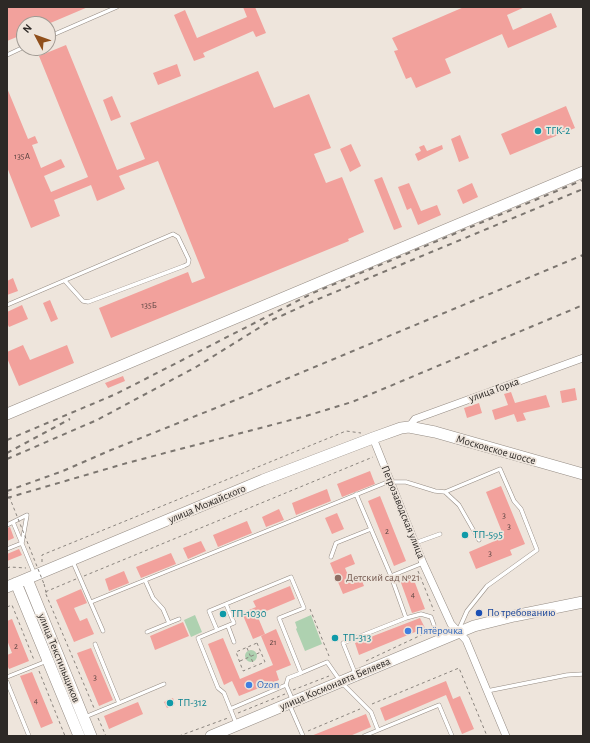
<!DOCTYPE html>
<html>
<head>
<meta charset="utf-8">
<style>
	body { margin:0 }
	#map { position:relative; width:590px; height:743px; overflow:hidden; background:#eee5dc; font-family:"Alegreya Sans",sans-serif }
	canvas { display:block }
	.frame { position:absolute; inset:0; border:8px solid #2d2926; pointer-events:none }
	.north { position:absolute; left:16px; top:16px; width:40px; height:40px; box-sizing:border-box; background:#eee5dc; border:1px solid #a19a93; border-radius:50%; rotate:311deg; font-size:11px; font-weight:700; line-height:16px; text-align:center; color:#2d2926 }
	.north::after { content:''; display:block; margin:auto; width:14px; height:18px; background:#904f1b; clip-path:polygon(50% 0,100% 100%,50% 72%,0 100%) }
</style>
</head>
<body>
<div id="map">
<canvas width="590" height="743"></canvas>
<div class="frame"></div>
<div class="north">N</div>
</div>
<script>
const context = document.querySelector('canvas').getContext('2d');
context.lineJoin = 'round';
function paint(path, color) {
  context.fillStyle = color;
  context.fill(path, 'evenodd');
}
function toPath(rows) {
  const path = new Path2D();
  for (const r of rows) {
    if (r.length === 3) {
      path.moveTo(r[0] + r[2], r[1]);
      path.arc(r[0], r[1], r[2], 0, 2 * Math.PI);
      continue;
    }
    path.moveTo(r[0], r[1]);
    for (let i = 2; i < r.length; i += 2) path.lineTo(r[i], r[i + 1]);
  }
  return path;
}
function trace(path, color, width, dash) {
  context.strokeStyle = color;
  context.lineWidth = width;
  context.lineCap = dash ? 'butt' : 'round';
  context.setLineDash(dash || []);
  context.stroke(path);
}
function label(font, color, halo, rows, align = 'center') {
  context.font = font + ' "Alegreya Sans",sans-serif';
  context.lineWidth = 3.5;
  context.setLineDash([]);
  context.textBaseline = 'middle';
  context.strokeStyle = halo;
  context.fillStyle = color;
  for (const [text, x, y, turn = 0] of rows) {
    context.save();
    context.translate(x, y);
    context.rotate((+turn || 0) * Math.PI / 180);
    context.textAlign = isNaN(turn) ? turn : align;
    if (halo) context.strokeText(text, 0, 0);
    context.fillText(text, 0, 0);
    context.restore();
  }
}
paint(toPath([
	[195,615,202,632,191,637,184,620],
	[311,615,322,644,305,651,296,629,297,628,295,622],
	[251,656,6]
]), '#aed1b0');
paint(toPath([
	[7,7,88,7,48,24,24,24,24,34,7,41],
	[243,7,255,7,266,33,256,37,253,31,203,53,205,57,194,61,174,15,185,10,197,38,247,17],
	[464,7,525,7,507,15,513,30,551,13,557,27,508,48,502,34,445,59,451,73,416,88,411,77,406,79,394,51,398,50,392,38],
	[66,45,117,170,145,159,130,123,258,71,274,108,309,94,331,148,314,154,326,183,342,177,364,232,348,239,349,241,111,338,99,308,188,272,192,283,205,278,158,161,119,176,125,189,97,201,91,185,54,200,60,216,31,228,7,167,7,88,28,139,35,136,38,143,32,145,41,168,61,159,65,167,44,176,51,192,88,177,39,56],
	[177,64,181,76,158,85,153,73],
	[112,96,121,117,111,121,103,100],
	[566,106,575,128,510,155,501,134],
	[460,135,469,158,459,162,451,139],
	[351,144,361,166,350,172,340,149],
	[424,145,427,151,442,145,443,149,418,161,415,154,421,151,419,147],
	[382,177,402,227,394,230,374,180],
	[409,183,421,211,437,205,441,215,418,225,411,208,407,210,398,187],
	[472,183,478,197,463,204,457,190],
	[13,278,18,291,7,295,7,281],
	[50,300,58,319,51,322,43,303],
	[22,305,28,319,9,327,7,323,7,312],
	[23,345,30,360,67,345,74,363,19,386,7,358,7,352],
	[123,376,125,381,108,388,105,383],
	[575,388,577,400,562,403,560,391],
	[511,392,515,403,546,395,550,407,523,413,526,420,517,422,514,414,495,420,492,410,508,405,504,394],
	[479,403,482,413,467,418,464,408],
	[370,471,375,484,342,497,337,484],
	[501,486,525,544,510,550,512,555,476,569,469,552,504,537,486,492],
	[327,489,331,501,296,515,292,503],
	[380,496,406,561,394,566,368,501],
	[279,509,284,520,266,527,262,517],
	[337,513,344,529,332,534,325,518],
	[247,521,252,533,218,547,213,535],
	[10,527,14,538,7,541,7,528],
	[201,541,206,551,188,559,183,548],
	[19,549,22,555,7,561,7,554],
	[171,553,176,564,141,578,136,567],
	[351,554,355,564,345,568,350,580,360,576,364,586,343,594,330,563],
	[124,571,129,583,109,591,105,579],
	[412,575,425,609,412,613,400,580],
	[290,586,295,599,257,615,265,634,253,639,242,613,256,607,253,601],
	[81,589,87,603,74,608,80,621,87,618,94,634,74,642,56,600],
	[420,618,425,628,359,655,355,643],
	[12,619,29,661,9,669,7,665,7,655,12,653,7,640,7,621],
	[183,622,189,636,155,650,150,636],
	[276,629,291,665,276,671,279,680,239,696,232,681,224,685,208,644,223,638,240,679,273,665,261,636],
	[91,648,113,700,99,706,77,653],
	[32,672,53,723,41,728,20,676],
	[446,681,453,699,460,696,474,729,462,734,446,695,385,721,380,708],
	[173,698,175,704,167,708,164,702],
	[138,702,143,714,109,729,104,716],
	[366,714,371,727,350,736,311,736]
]), '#f2a19c');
const lane = toPath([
	[48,37,117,7],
	[7,55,24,47],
	[7,305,173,234,178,237,189,260,188,264,184,266,88,302,83,301,65,281],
	[445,492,459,505,479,540],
	[356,494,391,576],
	[7,525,13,522,35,575],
	[415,543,440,534],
	[7,549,22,543,27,515,13,522],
	[331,557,336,543,371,529],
	[73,562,103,631],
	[145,580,153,598,163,609,169,623,179,619],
	[91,602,385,483,390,482,406,482,435,491,445,492,500,469,514,501,521,509,537,550,487,586,467,611,459,629],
	[406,618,421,614,431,617,434,625],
	[228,626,234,642],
	[217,630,234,623,226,604],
	[147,632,169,623],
	[355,673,343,643,406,618,391,576,423,563],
	[7,677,47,661],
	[7,682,29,736],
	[487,691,567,675,583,674],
	[293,701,286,685,288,678,301,673],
	[119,703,164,684],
	[290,706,303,736],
	[230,709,286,685],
	[85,717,119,703,95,644],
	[236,723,224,693,218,688,198,638,217,630,209,611,291,577,304,608,279,618,301,673,327,662,341,682,371,712,378,730],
	[364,736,439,705,452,736]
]);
const street = toPath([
	[409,427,415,419,583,358],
	[373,438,423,563,451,624,466,640,506,736]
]);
const secondary = toPath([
	[7,414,583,172],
	[27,579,91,736],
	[16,583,79,736],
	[7,587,263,480,373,438,401,428,409,427,435,432,583,474],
	[211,736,474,626,514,616,583,602]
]);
trace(lane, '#958c84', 4.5);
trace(street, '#958c84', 8);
trace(secondary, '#958c84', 12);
trace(toPath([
	[42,562,42,555,346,431,361,433],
	[7,568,10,567,26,568],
	[418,571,434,611],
	[84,576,373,457],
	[76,579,45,592,94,708],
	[44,584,47,596],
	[7,607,12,605,34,660],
	[310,609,329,656],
	[257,643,265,662,243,671,236,652,257,643],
	[247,648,254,665],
	[240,661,261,652],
	[366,661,432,630],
	[39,671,65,736],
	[293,690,329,676],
	[372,704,459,668,487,736],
	[238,713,285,694],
	[98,718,106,736],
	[308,731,360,709],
	[179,736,228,718]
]), '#89837d', 1, [3, 3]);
trace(lane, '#fff', 3.5);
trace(street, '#fff', 7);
trace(secondary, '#fff', 11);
trace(toPath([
	[7,440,116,394,313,293,583,180],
	[7,453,70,419],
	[7,459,97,420,196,367,270,321,316,300,583,189],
	[7,491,63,471,111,450,238,399,583,255],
	[7,498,127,463,306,416,352,402,583,305]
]), '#7c7670', 2, [5, 5]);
trace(toPath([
	[7,491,44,584]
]), '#89837d', 1, [3, 3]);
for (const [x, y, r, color] of [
	[538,131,4,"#0f9aa8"],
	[465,535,4,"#0f9aa8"],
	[338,578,4,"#8d6e63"],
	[479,613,4,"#1a4fb4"],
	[223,614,4,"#0f9aa8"],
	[408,631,4,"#3f7fe0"],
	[335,638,4,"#0f9aa8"],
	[249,685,4,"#3f7fe0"],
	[170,703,4,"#0f9aa8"]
]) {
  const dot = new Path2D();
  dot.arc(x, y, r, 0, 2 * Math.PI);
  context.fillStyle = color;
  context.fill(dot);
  trace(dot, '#eee5dc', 1.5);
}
label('9px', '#5e4744', null, [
	["135А",22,156],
	["135Б",149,305],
	["3",504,515],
	["3",509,526],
	["2",387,531],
	["3",490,553],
	["4",413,594],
	["21",273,642],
	["2",16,646],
	["3",95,677],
	["4",36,700]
]);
label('11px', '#0d838f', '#eee5dc', [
	["ТГК-2",546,131],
	["ТП-595",473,535],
	["ТП-1030",231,614],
	["ТП-313",343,638],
	["ТП-312",178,703]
], 'left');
label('11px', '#2d2926', '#eee5dc', [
	["улица Горка",494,390,-20],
	["Московское шоссе",496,450,16],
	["улица Можайского",207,504,-23],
	["Петрозаводская улица",403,512,68],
	["улица Текстильщиков",59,658,68],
	["улица Космонавта Беляева",335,684,-23]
]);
label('11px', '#785e54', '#eee5dc', [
	["Детский сад №21",346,578]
], 'left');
label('11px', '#164399', '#eee5dc', [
	["По требованию",487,613]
], 'left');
label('11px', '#366cbe', '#eee5dc', [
	["Пятёрочка",416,631],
	["Ozon",257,685]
], 'left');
</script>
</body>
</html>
